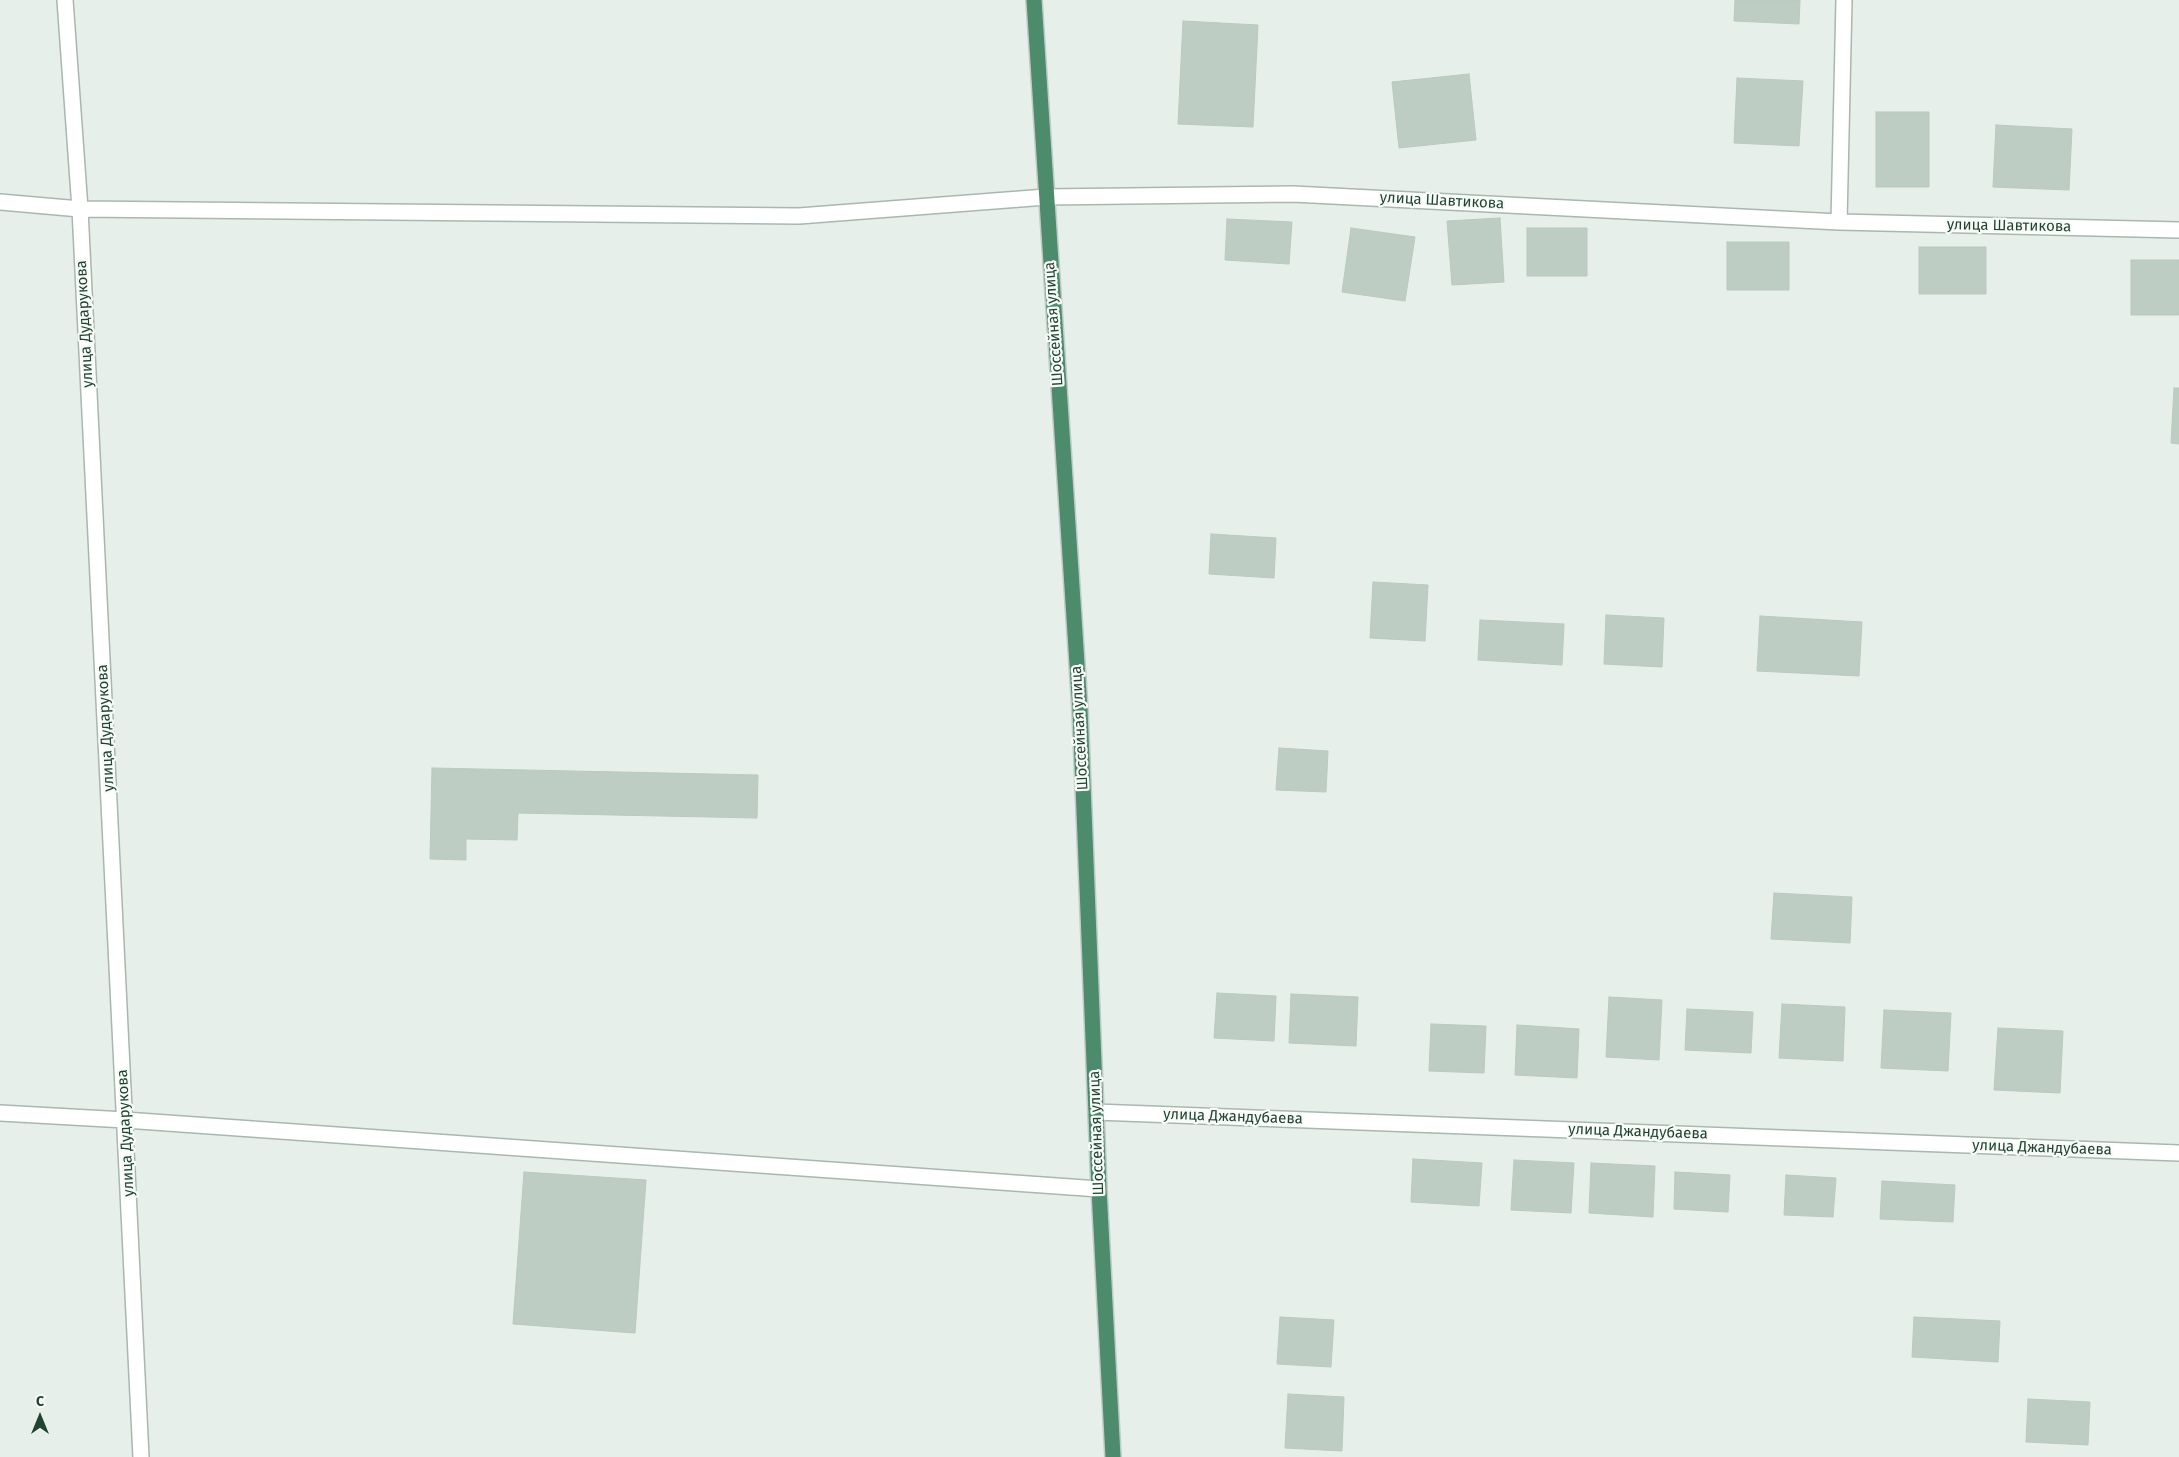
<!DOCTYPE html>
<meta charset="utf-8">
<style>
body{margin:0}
#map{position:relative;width:2179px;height:1457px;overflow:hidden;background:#e6efe9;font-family:"Fira Sans",sans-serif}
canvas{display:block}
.north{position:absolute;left:15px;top:1392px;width:50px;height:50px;-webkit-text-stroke:4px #f7fbf8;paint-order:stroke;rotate:0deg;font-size:14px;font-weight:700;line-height:20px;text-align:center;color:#234332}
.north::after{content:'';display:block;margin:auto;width:18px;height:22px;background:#234332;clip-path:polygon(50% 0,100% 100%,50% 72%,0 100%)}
</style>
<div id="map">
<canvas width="2179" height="1457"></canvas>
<div class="north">С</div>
</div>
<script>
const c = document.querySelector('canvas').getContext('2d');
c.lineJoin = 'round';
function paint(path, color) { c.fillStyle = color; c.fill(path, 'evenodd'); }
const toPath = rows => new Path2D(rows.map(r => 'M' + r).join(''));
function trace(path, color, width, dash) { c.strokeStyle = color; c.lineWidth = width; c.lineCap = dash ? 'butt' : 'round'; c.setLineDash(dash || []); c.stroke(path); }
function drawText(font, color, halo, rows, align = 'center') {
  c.font = font + ' "Fira Sans",sans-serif'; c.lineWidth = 4.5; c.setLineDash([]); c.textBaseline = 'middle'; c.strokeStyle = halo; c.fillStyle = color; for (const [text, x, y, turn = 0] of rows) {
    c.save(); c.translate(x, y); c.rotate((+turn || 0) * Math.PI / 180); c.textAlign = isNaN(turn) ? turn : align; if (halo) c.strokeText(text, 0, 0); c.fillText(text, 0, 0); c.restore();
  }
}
const building = toPath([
 [1735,0,1800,0,1799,24,1734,21,1735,0],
 [1183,21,1258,25,1253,127,1178,124,1183,21],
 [1469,74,1476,140,1399,148,1392,82,1469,74],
 [1737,78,1803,81,1799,146,1734,143,1737,78],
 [1876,112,1929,112,1929,187,1876,187,1876,112],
 [1996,125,2072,129,2069,190,1993,187,1996,125],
 [1500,218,1504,282,1452,285,1447,221,1500,218],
 [1227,219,1292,222,1289,264,1225,260,1227,219],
 [1351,228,1415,237,1405,301,1342,292,1351,228],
 [1527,228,1587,228,1587,276,1527,276,1527,228],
 [1727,242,1789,242,1789,290,1727,290,1727,242],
 [1919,247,1986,247,1986,294,1919,294,1919,247],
 [2131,260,2179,260,2179,315,2131,315,2131,260],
 [2174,388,2179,388,2179,444,2171,443,2174,388],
 [1211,534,1276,538,1274,578,1209,574,1211,534],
 [1373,582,1428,585,1425,641,1370,638,1373,582],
 [1606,615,1664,618,1662,667,1604,664,1606,615],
 [1760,616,1862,622,1859,676,1757,671,1760,616],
 [1480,620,1564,624,1562,665,1478,660,1480,620],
 [1279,748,1328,751,1326,792,1276,790,1279,748],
 [432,768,758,775,757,818,518,813,517,840,466,839,466,860,430,859,432,768],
 [1774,893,1852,897,1850,943,1771,939,1774,893],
 [1217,993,1276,996,1274,1041,1214,1038,1217,993],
 [1291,994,1358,997,1356,1046,1289,1043,1291,994],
 [1609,997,1662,1000,1659,1060,1606,1057,1609,997],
 [1782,1004,1845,1007,1843,1061,1779,1058,1782,1004],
 [1687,1009,1753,1012,1751,1053,1685,1050,1687,1009],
 [1884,1010,1951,1013,1948,1071,1881,1068,1884,1010],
 [1431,1024,1486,1026,1484,1073,1429,1071,1431,1024],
 [1517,1025,1579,1029,1577,1078,1515,1075,1517,1025],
 [1998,1028,2063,1031,2060,1093,1994,1090,1998,1028],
 [1413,1159,1482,1163,1479,1206,1411,1202,1413,1159],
 [1514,1160,1574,1163,1571,1213,1511,1210,1514,1160],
 [1591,1163,1655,1166,1653,1217,1589,1213,1591,1163],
 [524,1172,646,1180,635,1333,513,1324,524,1172],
 [1675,1172,1730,1175,1728,1212,1674,1209,1675,1172],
 [1786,1175,1836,1178,1833,1217,1784,1215,1786,1175],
 [1882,1181,1955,1185,1953,1222,1880,1219,1882,1181],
 [1280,1317,1334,1320,1331,1367,1277,1364,1280,1317],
 [1914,1317,2000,1321,1998,1362,1912,1357,1914,1317],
 [1288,1394,1344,1397,1342,1451,1285,1448,1288,1394],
 [2028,1399,2090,1402,2088,1445,2026,1442,2028,1399]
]);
paint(building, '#becdc3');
trace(building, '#b8c9bd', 1);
const minor = toPath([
 [65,0,80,209,141,1457],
 [0,202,80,209,799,216,1046,197,1293,194,1839,222,2179,230],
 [1839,222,1844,0],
 [1096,1112,2179,1153],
 [0,1113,125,1120,1099,1189]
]);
const trunk = toPath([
 [1034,0,1080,710,1099,1189,1113,1457]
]);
trace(minor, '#a8b8ae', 18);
trace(trunk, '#c1cac6', 18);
trace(minor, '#fff', 15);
trace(trunk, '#4c8b6c', 15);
drawText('15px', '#234332', '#f7fbf8', [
 ["улица Шавтикова",1442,201,3],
 ["улица Шавтикова",2009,226,1],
 ["улица Дударукова",85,324,-93],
 ["Шоссейная улица",1054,324,-94],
 ["улица Дударукова",106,728,-93],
 ["Шоссейная улица",1080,728,-93],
 ["улица Джандубаева",1233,1117,2],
 ["улица Джандубаева",1638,1132,2],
 ["улица Дударукова",126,1133,-93],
 ["Шоссейная улица",1097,1133,-92],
 ["улица Джандубаева",2042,1148,2]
]);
</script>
